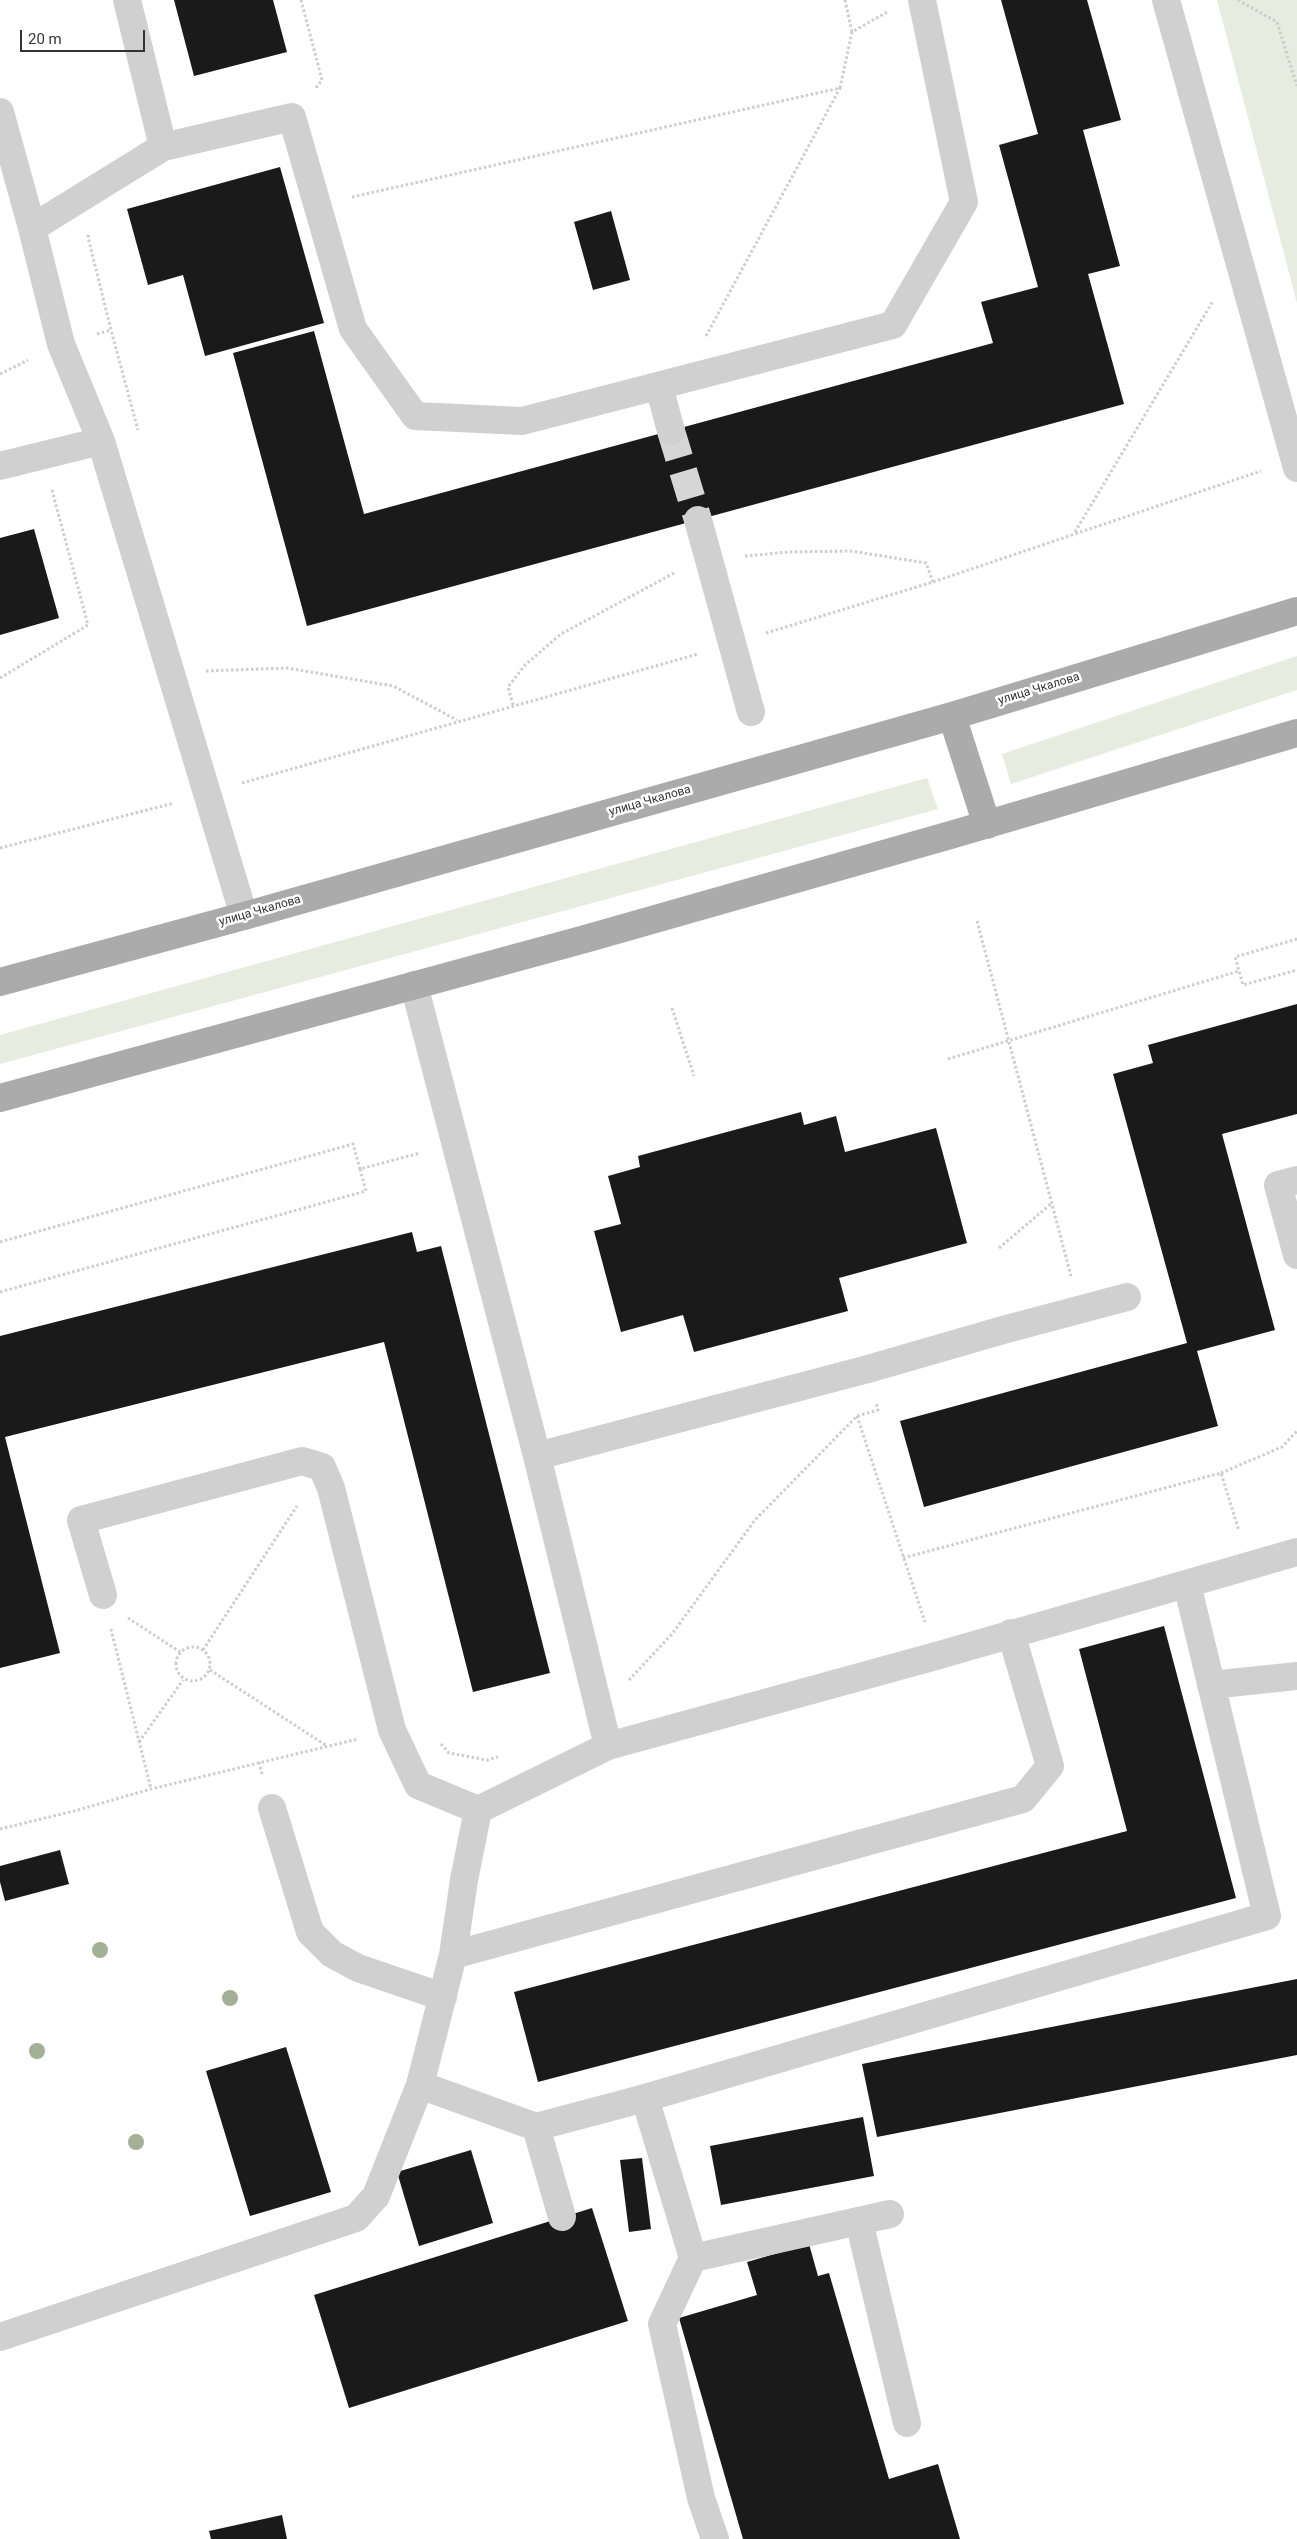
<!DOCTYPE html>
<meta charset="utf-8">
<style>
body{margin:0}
#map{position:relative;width:1297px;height:2539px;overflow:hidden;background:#fff;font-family:Roboto,sans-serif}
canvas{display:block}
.scale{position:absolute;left:20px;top:30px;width:125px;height:22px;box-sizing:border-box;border:2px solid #333;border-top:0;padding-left:6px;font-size:15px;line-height:18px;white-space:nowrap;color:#333;-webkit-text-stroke:4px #fff;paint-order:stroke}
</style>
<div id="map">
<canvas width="1297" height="2539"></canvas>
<div class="scale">20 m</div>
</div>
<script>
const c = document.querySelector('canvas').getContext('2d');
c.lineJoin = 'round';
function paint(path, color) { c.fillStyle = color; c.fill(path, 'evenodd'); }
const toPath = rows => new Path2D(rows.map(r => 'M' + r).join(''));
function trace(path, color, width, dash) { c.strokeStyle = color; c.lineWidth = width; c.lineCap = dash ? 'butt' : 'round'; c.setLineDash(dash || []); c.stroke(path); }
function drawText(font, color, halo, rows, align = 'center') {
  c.font = font + ' Roboto,sans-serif'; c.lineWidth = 5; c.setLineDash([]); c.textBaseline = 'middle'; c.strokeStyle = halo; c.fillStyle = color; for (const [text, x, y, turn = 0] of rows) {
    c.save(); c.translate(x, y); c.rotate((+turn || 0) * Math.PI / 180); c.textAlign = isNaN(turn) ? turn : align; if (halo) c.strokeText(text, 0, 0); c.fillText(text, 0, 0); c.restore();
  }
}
paint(toPath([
 [1217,0,1297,0,1297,303],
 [1297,656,1297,690,1011,784,1002,754],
 [927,778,938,809,0,1064,0,1035]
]), '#e6ecdf');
paint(toPath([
 [174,0,273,0,287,52,194,76],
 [1001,0,1087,0,1121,120,1083,130,1120,266,1088,274,1124,404,307,626,233,353,314,331,364,514,993,343,981,302,1038,287,999,145,1038,134],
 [280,167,324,323,205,356,183,275,148,285,127,209],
 [611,211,630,280,593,290,574,222],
 [34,529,59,618,0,635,0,538],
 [1297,1004,1297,1114,1222,1134,1275,1330,1197,1351,1218,1426,924,1507,900,1421,1187,1343,1113,1074,1153,1063,1148,1045],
 [801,1112,804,1125,836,1116,845,1152,936,1128,967,1243,839,1278,848,1311,694,1352,683,1315,621,1332,594,1231,621,1224,608,1176,640,1167,638,1156],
 [412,1232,417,1252,441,1246,550,1673,473,1692,384,1342,5,1437,60,1653,0,1668,0,1336],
 [1164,1626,1236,1898,538,2082,514,1992,1127,1831,1079,1649],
 [60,1850,69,1884,5,1901,0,1882,0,1866],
 [1297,1979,1297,2055,877,2137,862,2064],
 [286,2047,331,2192,250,2216,206,2071],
 [863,2117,874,2176,721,2205,710,2146],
 [471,2150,493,2223,419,2246,397,2172],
 [642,2158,651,2229,629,2232,620,2160],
 [592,2208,628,2321,349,2408,314,2295],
 [809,2244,818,2276,829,2273,889,2479,938,2464,960,2539,743,2539,679,2318,757,2295,747,2262],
 [282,2515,287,2539,211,2539,209,2531]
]), '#1a1a1a');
trace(toPath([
 [671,431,698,520]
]), '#d6d6d6', 28, [28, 14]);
trace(toPath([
 [301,0,322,80,315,89],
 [845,0,852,32],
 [1238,0,1277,22,1297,86],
 [352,197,840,88,852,32,889,11],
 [89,235,88,237,111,330,138,430],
 [97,334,111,330],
 [706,336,840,88],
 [0,374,28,360],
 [1075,532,1213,301],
 [745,556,789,552,851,551,926,563,933,582],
 [766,633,933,582,1261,471],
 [206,671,287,668,393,686,457,720],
 [0,678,88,625,52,490],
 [513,705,508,687,525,665,561,634,676,572],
 [242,783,698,654],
 [0,848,174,803],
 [977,921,1071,1276],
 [1297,939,1235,957,1243,985,1297,970],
 [672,1008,694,1076],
 [948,1059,1239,971],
 [0,1242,353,1144,360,1169],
 [999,1248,1052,1203],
 [0,1292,366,1191,360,1169,420,1153],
 [857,1416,925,1622],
 [1221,1473,1282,1447,1297,1431],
 [903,1558,1221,1473,1239,1531],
 [128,1618,180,1652],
 [111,1629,151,1789],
 '176 1664a17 17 0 1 1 34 0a17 17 0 1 1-34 0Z',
 [203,1650,297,1506],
 [210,1670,327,1746],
 [629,1680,672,1634,755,1520,857,1416,878,1410,876,1403],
 [139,1742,183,1680],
 [441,1744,449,1753,487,1760,498,1757],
 [259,1762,262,1774],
 [0,1829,74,1811,151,1789,358,1739]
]), '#cdcdcd', 3, [2.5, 2.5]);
trace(toPath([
 [127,0,163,147,32,228,61,344,101,441,244,916],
 [1166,0,1297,468],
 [0,112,32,228],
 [163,147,292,117,353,329,415,416,522,421,893,325,964,202,922,0],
 [659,386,671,431],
 [0,466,101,441],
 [698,520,751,712],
 [414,985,537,1456,608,1746],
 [1297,1180,1278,1185,1297,1255],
 [537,1456,868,1369,1003,1330,1127,1297],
 [103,1595,81,1520,302,1461,322,1467,331,1488,392,1730,418,1785,478,1810],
 [1211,1685,1297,1676],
 [272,1808,310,1932,332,1954,358,1968,443,1997],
 [453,1955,1023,1799,1050,1766,1011,1633],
 [420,2085,536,2127,645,2098,1267,1916,1187,1584],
 [645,2098,693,2258,890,2214],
 [536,2127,562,2217],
 [859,2221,907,2423],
 [693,2258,662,2324,701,2498,715,2539],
 [0,2337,356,2218,376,2196,420,2085,453,1955,464,1880,478,1810,608,1746,936,1656,1297,1552]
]), '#d0d0d0', 28);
trace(toPath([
 [952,716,987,825],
 [0,982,244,916,952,716,1297,611],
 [0,1098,585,939,954,834,1297,733]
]), '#ababab', 28);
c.fillStyle = '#a2b095';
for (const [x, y] of [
 [100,1950],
 [230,1998],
 [37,2051],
 [136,2142]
]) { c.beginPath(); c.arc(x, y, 8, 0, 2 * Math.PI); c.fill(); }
drawText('12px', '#333', '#fff', [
 ["улица Чкалова",1039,689,-17],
 ["улица Чкалова",650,801,-16],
 ["улица Чкалова",260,911,-16]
]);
</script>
